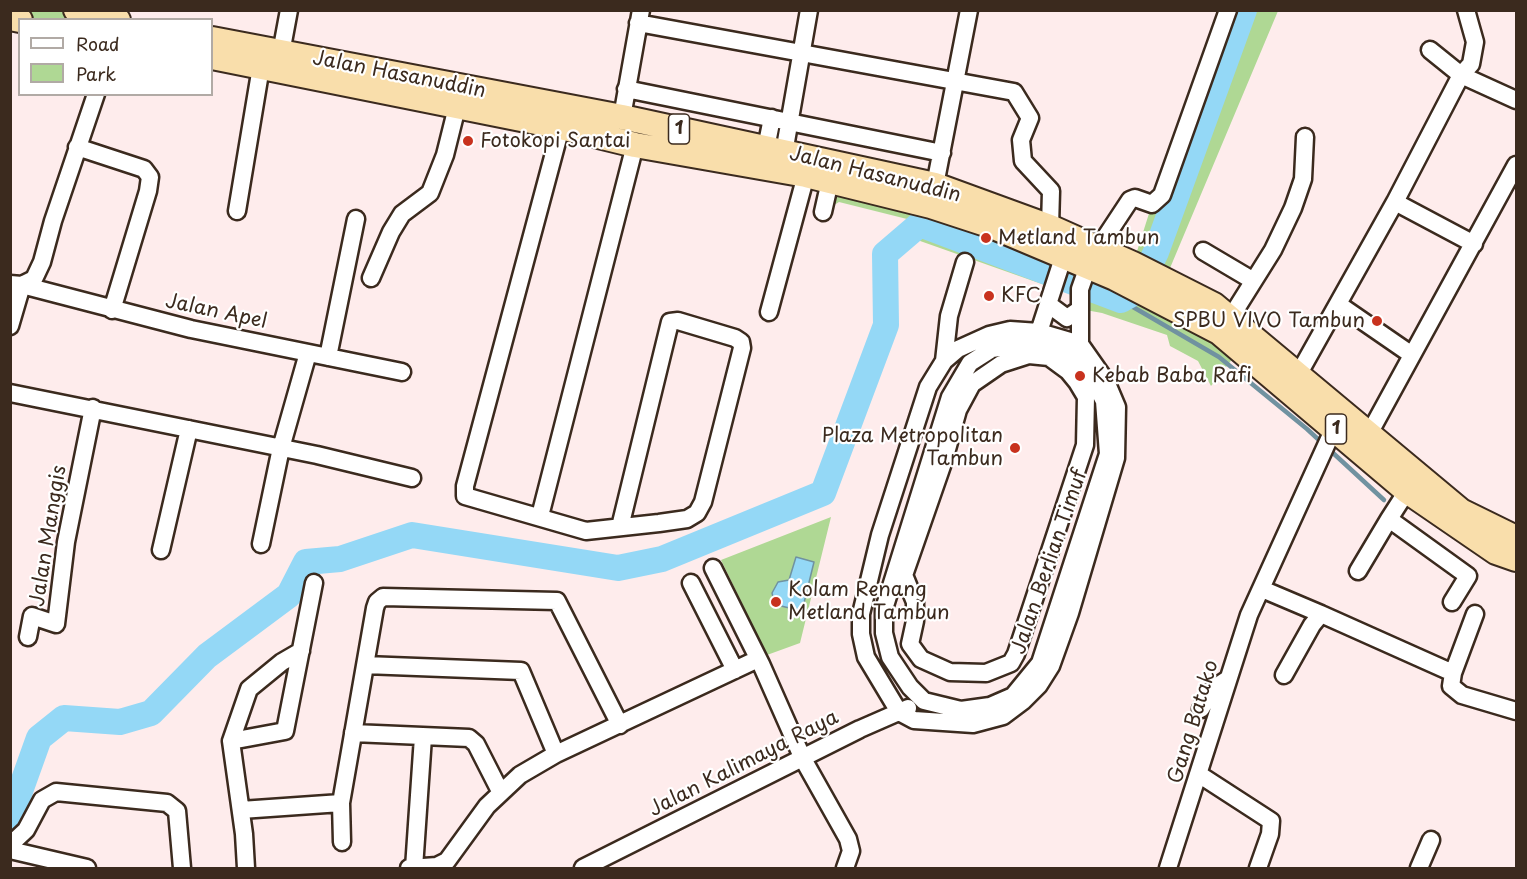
<!DOCTYPE html>
<style>
body{margin:0}
#map{position:relative;width:1527px;height:879px;overflow:hidden;background:#feecec;font-family:"Playpen Sans",sans-serif}
canvas{display:block}
.frame{position:absolute;inset:0;border:12px solid #3b2a1e;pointer-events:none}
.legend{position:absolute;left:18px;top:18px;width:195px;height:78px;box-sizing:border-box;background:#fff;border:2px solid #b1aaa5;margin:0;padding:8px 10px;list-style:none;font-size:18px;color:#3b2a1e}
.legend li{display:flex;align-items:center;gap:12px;height:30px}
.legend b{width:30px;border:2px solid #b1aaa5}
</style>
<div id="map">
<canvas width="1527" height="879"></canvas>
<div class="frame"></div>
<ul class="legend">
<li><b style="height:8px;background:#fff"></b>Road</li>
<li><b style="height:16px;background:#afd894"></b>Park</li>
</ul>
</div>
<script>
const c = document.querySelector('canvas').getContext('2d');
c.lineJoin = 'round';
function paint(path, color) { c.fillStyle = color; c.fill(path, 'evenodd'); }
const toPath = rows => new Path2D(rows.map(r => 'M' + r).join(''));
function trace(path, color, width, dash) { c.strokeStyle = color; c.lineWidth = width; c.lineCap = dash ? 'butt' : 'round'; c.setLineDash(dash || []); c.stroke(path); }
function drawText(font, color, halo, rows, align = 'center') {
  c.font = font + ' "Playpen Sans",sans-serif'; c.lineWidth = 4.5; c.setLineDash([]); c.textBaseline = 'middle'; c.strokeStyle = halo; c.fillStyle = color; for (const [text, x, y, turn = 0] of rows) {
    c.save(); c.translate(x, y); c.rotate((+turn || 0) * Math.PI / 180); c.textAlign = isNaN(turn) ? turn : align; if (halo) c.strokeText(text, 0, 0); c.fillText(text, 0, 0); c.restore();
  }
}
paint(toPath([
 [10,11,74,11,111,19,20,19],
 [1228,11,1278,11,1165,280,1133,264,1152,204],
 [310,58,622,117,1074,239,1053,288,906,236,907,219,839,202,823,212,830,181],
 [1090,267,1241,348,1211,386,1198,361,1170,346,1167,335,1102,313,1080,309],
 [831,517,800,643,767,655,721,560]
]), '#afd894');
const water = toPath([
 [796,557,814,562,802,611,781,606,774,601,772,593,778,582,789,580,796,557]
]);
paint(water, '#94d8f6');
trace(water, '#7092a0', 1.5);
trace(toPath([
 [1121,300,1219,357,1307,429,1384,500]
]), '#7092a0', 4.5);
trace(toPath([
 [10,819,39,738,64,718,120,722,151,713,207,656,289,595,306,562,340,559,412,535,618,568,662,559,823,493,886,325,885,254,920,224,1121,300,1137,291,1156,252,1244,10]
]), '#94d8f6', 26);
const minor = toPath([
 [638,23,1014,92,1030,118,1021,140,1023,161,1051,191,1050,227],
 [1430,50,1461,75,1516,100],
 [281,53,289,10],
 [626,89,942,153],
 [622,117,641,10],
 [561,127,465,486,465,496,586,531,659,523,687,519,697,513,703,502,742,348,741,342,735,338,678,321,670,322,620,527],
 [77,147,144,169,150,177,148,191,112,310],
 [766,148,772,118],
 [784,153,809,10],
 [935,185,969,10],
 [1395,202,1474,244],
 [237,211,261,67],
 [823,212,830,181],
 [1203,251,1252,280],
 [371,278,391,232,402,214,430,193,445,155,457,107],
 [10,284,22,285,34,279,42,262,53,221,96,94],
 [1048,304,1067,318,1080,309],
 [1338,304,1412,355],
 [769,312,806,175],
 [1231,317,1273,250,1293,208,1303,179,1305,137],
 [10,326,22,285,191,329,402,372],
 [1010,330,1039,332,1080,344,1106,381,1117,407,1116,458,1070,613,1051,666,1039,685,1023,701,1003,716,973,724,914,720,899,712,866,657,861,634,861,614,880,535,928,387,944,361,958,349,989,335,1010,330],
 [1031,340,1039,332,1061,264,1069,248],
 [1029,343,1071,356,1090,374,1104,401,1108,454,1040,663,1013,696,990,706,961,710,924,701,910,687,890,657,884,633,884,609,950,397,970,363,992,349,1029,343],
 [1074,353,1080,344,1080,289,1086,272,1097,250,1130,200,1135,198,1152,204,1162,195,1228,10],
 [1029,355,1049,357,1068,371,1077,382,1086,397,1085,445,1016,654,1011,663,986,673,950,672,921,659,910,644,915,621,915,602,904,575,944,460,958,410,972,384,1001,364,1029,355],
 [328,357,356,219],
 [944,361,949,316,965,262],
 [1298,375,1395,202,1461,75,1471,64,1475,42,1466,10],
 [10,393,317,455,412,478],
 [1369,434,1516,165],
 [1407,491,1389,519,1468,576,1452,602],
 [540,516,635,145],
 [261,544,281,448,308,353],
 [161,550,189,429],
 [713,568,761,664,803,759,848,839,851,851,845,868],
 [1358,571,1389,519],
 [691,583,735,670],
 [1262,589,1321,614],
 [1475,614,1453,673,1451,686,1462,695,1516,711],
 [28,637,32,616,56,624,66,542,93,408],
 [365,665,521,671,556,754],
 [1284,675,1312,625,1321,614,1453,673],
 [1201,709,1213,689,1228,679],
 [353,733,469,738,476,744,500,791],
 [231,741,285,731,314,583],
 [1200,775,1271,821,1270,834,1258,868],
 [341,803,342,842],
 [241,810,341,803,375,608,377,602,383,597,557,601,620,725],
 [10,845,26,830,42,800,56,792,167,803,177,811,182,868],
 [10,850,87,868],
 [246,868,244,834,231,741,249,689,282,662,301,651],
 [409,868,437,866,447,861,487,806,520,775,556,754,758,659],
 [414,868,423,737],
 [583,868,860,729,908,708],
 [1168,868,1249,615,1334,428],
 [1419,868,1431,840]
]);
const highway = toPath([
 [76,10,118,20],
 [10,18,20,20],
 [212,39,622,117,935,185,1050,227,1133,264,1214,305,1461,511,1516,538],
 [212,57,561,127,635,145,806,175,931,206,989,225,1115,278,1219,332,1407,491,1496,552,1516,559]
]);
trace(minor, '#3b2a1e', 21);
trace(highway, '#3b2a1e', 28);
trace(minor, '#fff', 16);
trace(highway, '#f9deab', 24);
for (const [x, y, r, color] of [
 [468,141,6,"#c8321e"],
 [986,238,6,"#c8321e"],
 [989,296,6,"#c8321e"],
 [1377,321,6,"#c8321e"],
 [1080,376,6,"#c8321e"],
 [1015,448,6,"#c8321e"],
 [776,602,6,"#c8321e"]
]) { const dot = new Path2D(); dot.arc(x, y, r, 0, 2 * Math.PI); c.fillStyle = color; c.fill(dot); trace(dot, '#fff', 2); }
for (const [x, y, w] of [
 [679,129,21],
 [1336,429,21]
]) { const box = new Path2D(); box.roundRect(x - w / 2, y - 15, w, 30, 4.5); c.fillStyle = '#fff'; c.fill(box); trace(box, '#3b2a1e', 1.5); }
drawText('bold 18px', '#3b2a1e', null, [
 ["1",679,129],
 ["1",1336,429]
]);
drawText('20px', '#3b2a1e', '#fff', [
 ["Jalan Hasanuddin",399,75,11],
 ["Jalan Hasanuddin",875,175,14],
 ["Jalan Apel",216,312,12],
 ["Jalan Manggis",49,536,-81],
 ["Jalan Berlian Timuf",1050,562,-71],
 ["Gang Batako",1194,722,-73],
 ["Jalan Kalimaya Raya",744,764,-27]
]);
drawText('20px', '#3b2a1e', '#fff', [
 ["Fotokopi Santai",480,141],
 ["Metland Tambun",998,238],
 ["KFC",1001,296],
 ["SPBU VIVO Tambun",1365,321,"right"],
 ["Kebab Baba Rafi",1092,376],
 ["Plaza Metropolitan",1003,436,"right"],
 ["Tambun",1003,459,"right"],
 ["Kolam Renang",788,590],
 ["Metland Tambun",788,613]
], 'left');
</script>
